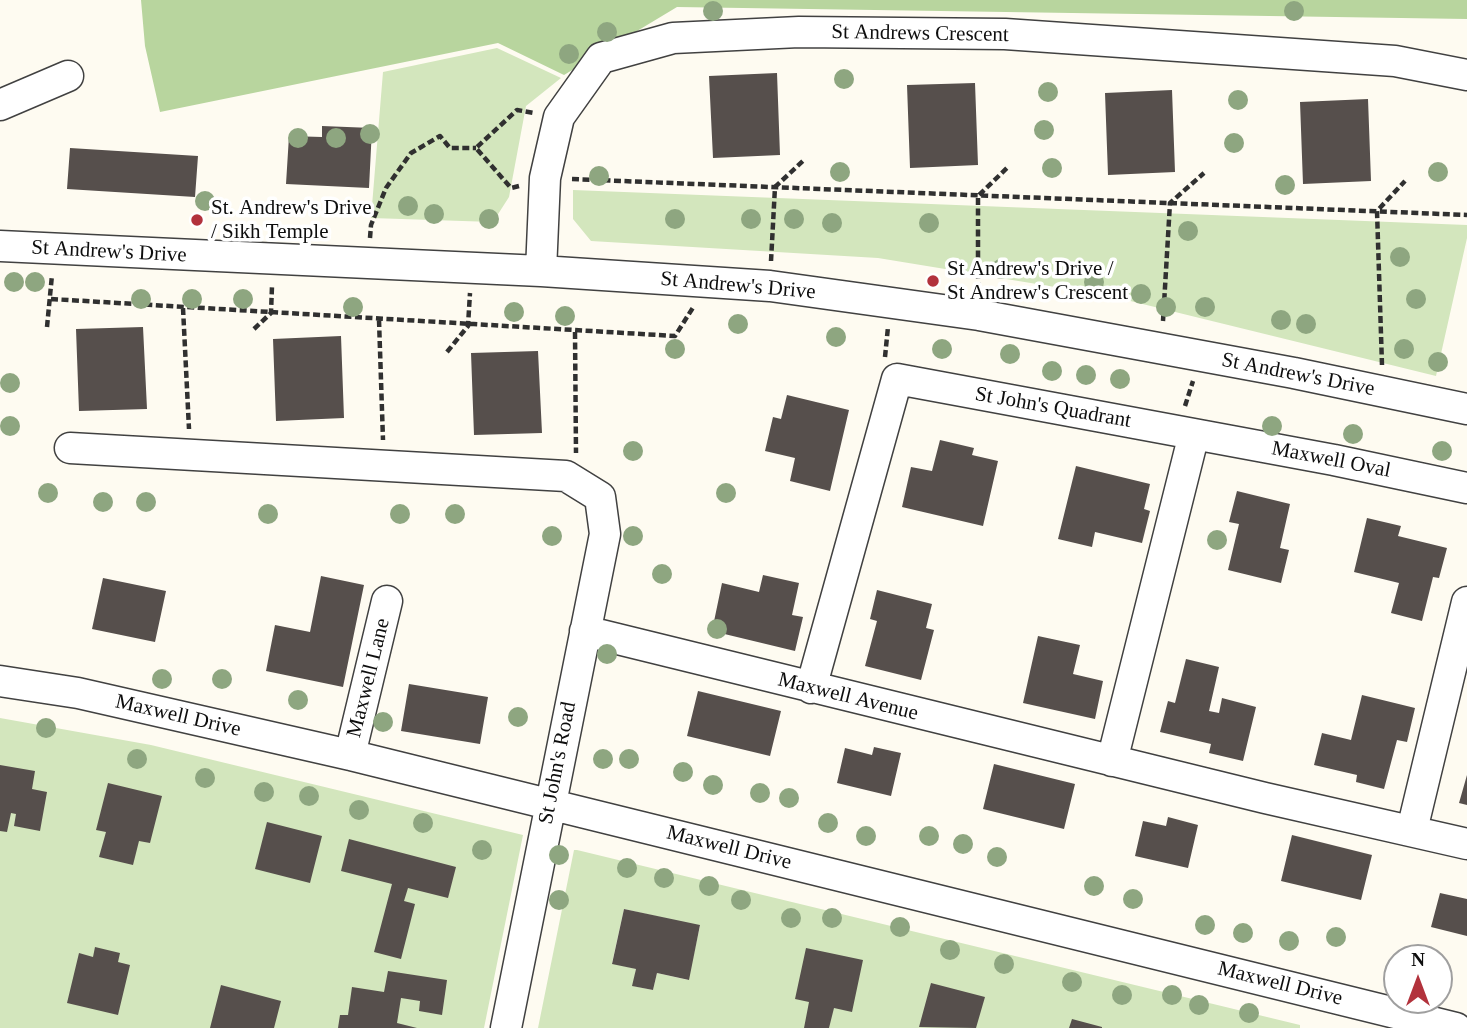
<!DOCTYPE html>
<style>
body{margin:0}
#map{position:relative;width:1467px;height:1028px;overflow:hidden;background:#fefbf1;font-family:"Times New Roman",serif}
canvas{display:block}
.north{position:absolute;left:1383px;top:944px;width:70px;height:70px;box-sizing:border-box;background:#fff;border:2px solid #9f9f9f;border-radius:50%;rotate:0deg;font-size:19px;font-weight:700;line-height:28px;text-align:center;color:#0e0e0e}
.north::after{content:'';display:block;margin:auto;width:24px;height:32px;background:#b2323c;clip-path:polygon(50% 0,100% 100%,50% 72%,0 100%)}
</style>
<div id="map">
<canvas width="1467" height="1028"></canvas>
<div class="north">N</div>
</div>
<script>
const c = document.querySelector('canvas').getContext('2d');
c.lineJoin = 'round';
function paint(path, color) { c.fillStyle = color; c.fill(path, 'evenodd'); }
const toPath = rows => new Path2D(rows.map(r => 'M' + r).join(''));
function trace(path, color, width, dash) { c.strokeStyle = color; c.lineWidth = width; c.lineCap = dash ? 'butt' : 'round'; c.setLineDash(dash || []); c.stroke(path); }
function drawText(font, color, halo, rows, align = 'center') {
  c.font = font + ' "Times New Roman",serif'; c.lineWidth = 7; c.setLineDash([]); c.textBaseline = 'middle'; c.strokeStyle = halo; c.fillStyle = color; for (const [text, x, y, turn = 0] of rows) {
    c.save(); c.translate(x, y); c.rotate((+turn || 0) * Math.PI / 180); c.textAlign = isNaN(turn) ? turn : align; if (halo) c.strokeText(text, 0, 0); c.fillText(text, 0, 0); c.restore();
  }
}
paint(toPath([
 [497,48,561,78,526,106,509,197,493,222,371,218,383,72],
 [573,190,1467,225,1467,238,1436,376,1110,296,878,258,591,241,573,219],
 [0,718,151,745,523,835,484,1028,0,1028],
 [574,850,577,850,1300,1025,1300,1028,538,1028],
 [624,909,700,926,688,980,657,973,653,990,633,986,636,969,612,963]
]), '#d3e6bd');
paint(toPath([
 [141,0,1467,0,1467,19,677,7,564,75,498,43,160,112,145,46]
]), '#b8d59e');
paint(toPath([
 [777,73,780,155,713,158,709,76],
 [975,83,978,165,910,168,907,85],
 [1172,90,1175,172,1108,175,1105,93],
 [1368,99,1371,181,1303,184,1300,102],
 [322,126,372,128,369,188,286,184,289,136,322,137],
 [70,148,198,156,195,197,67,189],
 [143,327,147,409,79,411,76,329],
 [341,336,344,418,276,421,273,339],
 [538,351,542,433,474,435,471,353],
 [787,395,849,410,830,491,790,481,795,458,765,451,773,417,781,419],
 [940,440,974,448,972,455,998,461,983,526,902,507,911,467,932,471],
 [1076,466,1150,484,1144,509,1150,511,1142,543,1095,532,1092,547,1058,539],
 [1237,491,1290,504,1280,548,1289,550,1281,583,1228,570,1239,524,1229,522],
 [1367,518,1401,526,1398,536,1447,548,1439,578,1433,577,1422,621,1391,613,1399,583,1354,572],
 [763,575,799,583,792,615,803,617,795,651,712,631,722,583,759,592],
 [321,576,364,585,343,687,266,671,275,625,310,632],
 [103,578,166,591,155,642,92,629],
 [877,590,932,604,926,628,934,630,921,680,865,666,877,621,870,619],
 [1038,636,1080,645,1073,674,1103,681,1095,719,1023,703],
 [1186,659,1219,667,1209,711,1219,713,1222,698,1256,707,1243,761,1209,753,1211,744,1160,732,1168,701,1175,703],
 [409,684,488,697,480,744,401,731],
 [698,691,781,711,770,756,687,736],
 [1362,695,1415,708,1407,742,1397,740,1384,789,1356,782,1357,775,1314,765,1322,733,1351,740],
 [874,747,901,753,891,796,837,783,845,748,872,755],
 [994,764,1075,784,1064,829,983,809],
 [0,765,35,771,32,789,47,792,40,831,14,826,16,814,11,813,7,832,0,831],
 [1467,775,1467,805,1459,803],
 [108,783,162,796,150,843,139,841,133,865,99,857,106,832,96,830],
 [1168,817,1198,825,1188,868,1135,856,1143,821,1166,826],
 [267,822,322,836,310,883,255,869],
 [1292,835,1372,855,1361,900,1281,881],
 [349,839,456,867,448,898,408,888,404,901,415,904,401,959,374,952,392,884,341,871],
 [1440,893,1467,899,1467,936,1431,927],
 [624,909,700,925,689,980,657,973,653,990,632,986,636,969,612,964],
 [95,947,120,953,118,962,130,965,118,1015,67,1003,79,953,93,957],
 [806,948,863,960,852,1012,834,1008,829,1028,804,1028,809,1002,795,999],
 [388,971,447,980,442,1015,419,1011,420,1001,401,998,397,1023,417,1028,338,1028,340,1015,348,1015,352,987,384,992],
 [931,983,985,997,976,1028,919,1027],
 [221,985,281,1001,274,1028,210,1028],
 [1072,1019,1102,1027,1102,1028,1069,1028]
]), '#564f4c');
const minor = toPath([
 [0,105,68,76],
 [0,246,541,271,770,286,979,315,1294,373,1467,409],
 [541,271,545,178,559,117,601,58,673,38,799,32,1005,34,1395,61,1467,75],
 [70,448,566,476,600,497,605,534,506,1028],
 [585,631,1265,798,1467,844],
 [0,681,78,693,350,755,1456,1028],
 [811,688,897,379,1334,460,1467,488],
 [350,755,387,601],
 [1112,761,1194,434],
 [1412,830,1467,602]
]);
trace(minor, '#414141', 33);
trace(toPath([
 [572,179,1467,215],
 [519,186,511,188,476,148,517,110,534,113],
 [370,238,371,225,386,188,411,153,440,136,450,148,476,148],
 [771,261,775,187,804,160],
 [978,289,978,196,1008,167],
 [51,299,675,336,694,306],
 [183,308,189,429],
 [379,320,383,440],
 [1163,321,1170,203,1204,173],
 [47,327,52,275],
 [254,329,271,313,272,286],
 [575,332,576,453],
 [447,352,468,326,470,293],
 [885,357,888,327],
 [1382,365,1377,211,1405,181],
 [1185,406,1193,381]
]), '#303030', 4.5, [7, 3.5]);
trace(minor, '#fff', 30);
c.fillStyle = '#8ea680';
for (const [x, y] of [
 [713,11],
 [1294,11],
 [607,32],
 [569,54],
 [844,79],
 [1048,92],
 [1238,100],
 [1044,130],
 [370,134],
 [298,138],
 [336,138],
 [1234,143],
 [1052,168],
 [840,172],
 [1438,172],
 [599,176],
 [1285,185],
 [205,201],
 [408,206],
 [434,214],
 [489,219],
 [675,219],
 [751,219],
 [794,219],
 [832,223],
 [929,223],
 [1188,231],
 [1400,257],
 [1001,269],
 [14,282],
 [35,282],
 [1094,282],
 [1141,294],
 [141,299],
 [192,299],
 [243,299],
 [1416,299],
 [353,307],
 [1166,307],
 [1205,307],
 [514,312],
 [565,316],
 [1281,320],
 [738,324],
 [1306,324],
 [836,337],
 [675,349],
 [942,349],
 [1404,349],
 [1010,354],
 [1438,362],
 [1052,371],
 [1086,375],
 [1120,379],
 [10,383],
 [10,426],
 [1272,426],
 [1353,434],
 [633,451],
 [1442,451],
 [48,493],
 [726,493],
 [103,502],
 [146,502],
 [268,514],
 [400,514],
 [455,514],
 [552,536],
 [633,536],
 [1217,540],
 [662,574],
 [717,629],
 [607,654],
 [162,679],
 [222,679],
 [298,700],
 [518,717],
 [383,722],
 [46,728],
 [137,759],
 [603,759],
 [629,759],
 [683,772],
 [205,778],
 [713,785],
 [264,792],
 [760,793],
 [309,796],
 [789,798],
 [359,810],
 [423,823],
 [828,823],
 [866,836],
 [929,836],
 [963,844],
 [482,850],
 [559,855],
 [997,857],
 [627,868],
 [664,878],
 [709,886],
 [1094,886],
 [1133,899],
 [559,900],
 [741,900],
 [791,918],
 [832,918],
 [1205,925],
 [900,927],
 [1243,933],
 [1336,937],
 [1289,941],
 [950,950],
 [1004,964],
 [1072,982],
 [1122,995],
 [1172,995],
 [1199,1005],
 [1249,1013]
]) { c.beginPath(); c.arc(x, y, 10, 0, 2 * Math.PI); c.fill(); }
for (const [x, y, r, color] of [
 [197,220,7,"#b2323c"],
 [933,281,7,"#b2323c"]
]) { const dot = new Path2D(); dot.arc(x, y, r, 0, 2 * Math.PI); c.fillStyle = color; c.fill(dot); trace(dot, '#fff', 2.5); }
drawText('21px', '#0e0e0e', '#fff', [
 ["St Andrews Crescent",920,34,1],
 ["St Andrew's Drive",109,252,3],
 ["St Andrew's Drive",738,286,5],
 ["St Andrew's Drive",1298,375,11],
 ["St John's Quadrant",1053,408,10],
 ["Maxwell Oval",1331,460,11],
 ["Maxwell Lane",369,678,-76],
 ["Maxwell Avenue",848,697,14],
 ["Maxwell Drive",178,716,13],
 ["St John's Road",558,763,-79],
 ["Maxwell Drive",729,848,14],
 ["Maxwell Drive",1280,984,14]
]);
drawText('21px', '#0e0e0e', '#fff', [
 ["St. Andrew's Drive",211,208],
 ["/ Sikh Temple",211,232],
 ["St Andrew's Drive /",947,269],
 ["St Andrew's Crescent",947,293]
], 'left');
</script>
